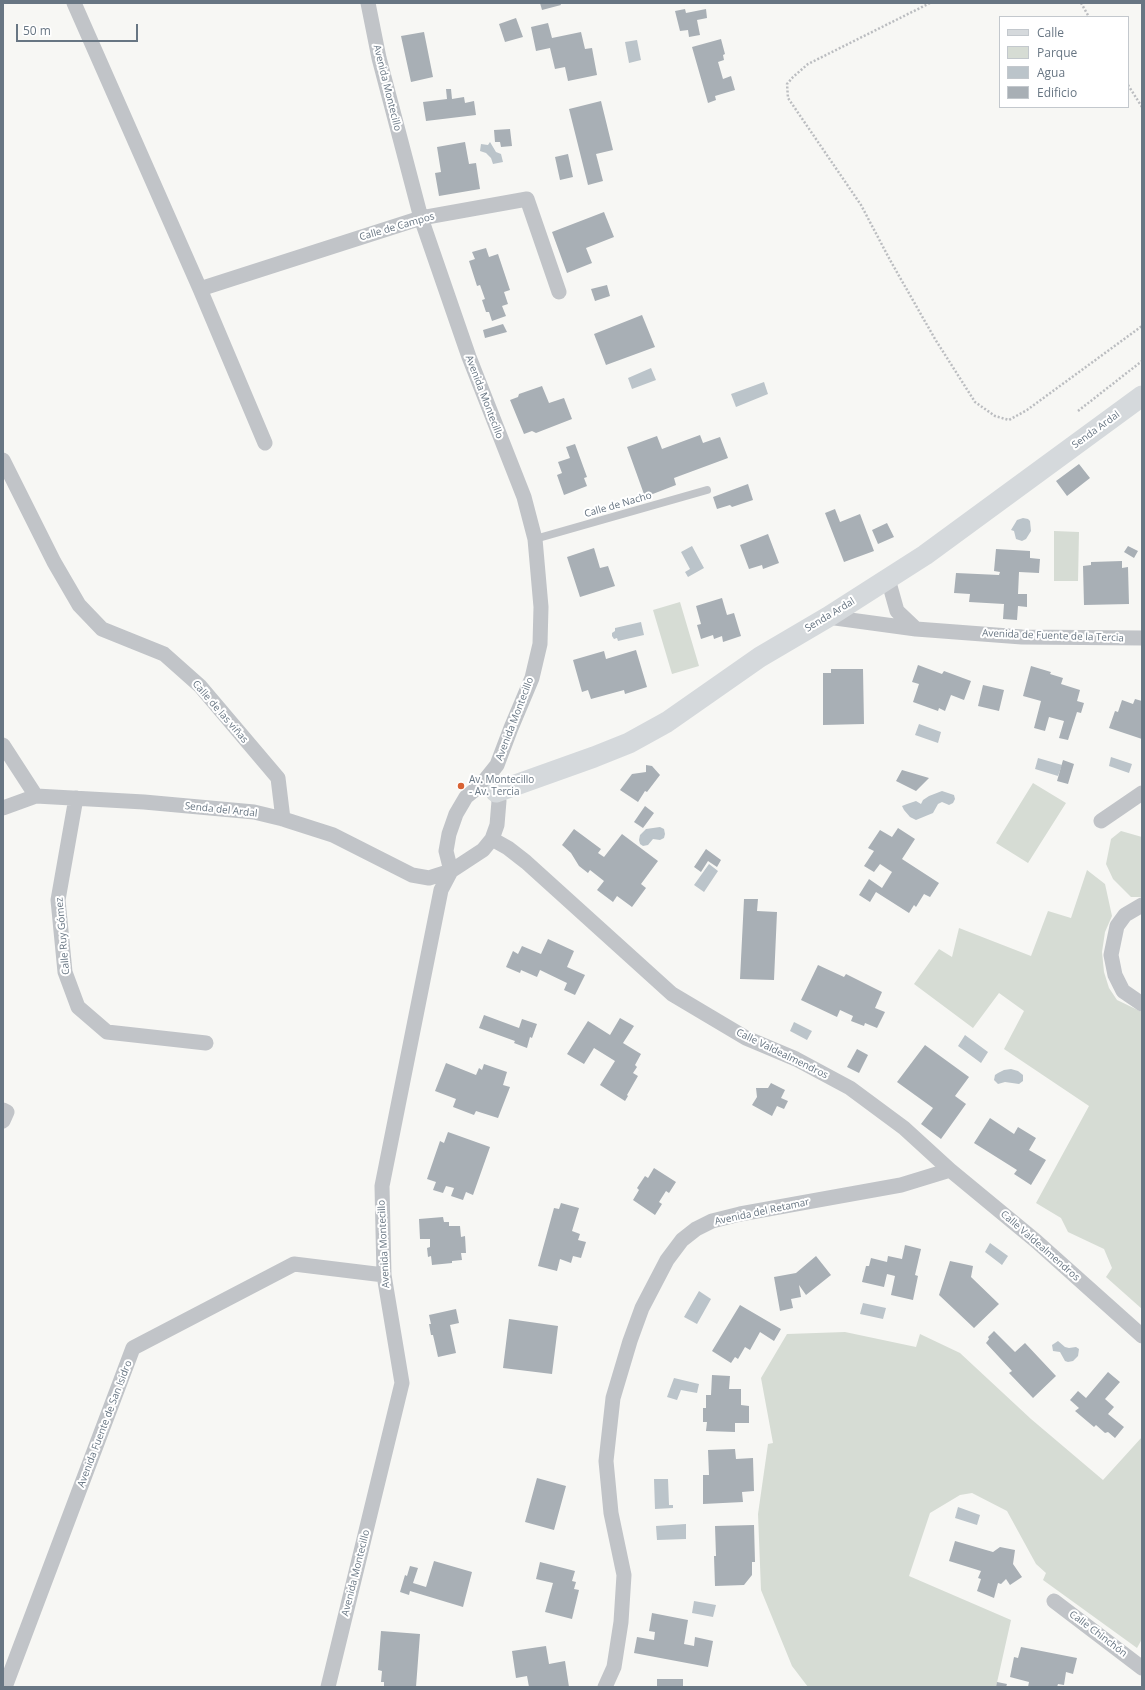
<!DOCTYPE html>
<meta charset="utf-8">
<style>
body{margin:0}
#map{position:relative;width:1145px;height:1690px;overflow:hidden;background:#f7f7f4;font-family:"Open Sans",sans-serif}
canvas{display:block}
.frame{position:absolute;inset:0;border:4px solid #687683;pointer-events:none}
.legend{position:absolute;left:999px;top:16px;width:130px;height:92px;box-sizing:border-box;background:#fff;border:1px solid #c3c8cd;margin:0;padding:5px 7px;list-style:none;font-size:12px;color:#687683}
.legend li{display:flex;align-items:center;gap:8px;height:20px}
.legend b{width:20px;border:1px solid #c3c8cd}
.scale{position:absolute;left:16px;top:24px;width:122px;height:18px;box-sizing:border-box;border:2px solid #687683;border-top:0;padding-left:5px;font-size:12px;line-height:14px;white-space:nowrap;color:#687683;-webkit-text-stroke:3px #fff;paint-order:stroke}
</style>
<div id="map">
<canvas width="1145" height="1690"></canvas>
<div class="frame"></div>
<ul class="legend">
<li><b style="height:5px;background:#d5d9dc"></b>Calle</li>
<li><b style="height:11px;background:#d6dcd4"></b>Parque</li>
<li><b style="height:11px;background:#bbc4ca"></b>Agua</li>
<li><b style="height:11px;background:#a8afb5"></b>Edificio</li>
</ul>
<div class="scale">50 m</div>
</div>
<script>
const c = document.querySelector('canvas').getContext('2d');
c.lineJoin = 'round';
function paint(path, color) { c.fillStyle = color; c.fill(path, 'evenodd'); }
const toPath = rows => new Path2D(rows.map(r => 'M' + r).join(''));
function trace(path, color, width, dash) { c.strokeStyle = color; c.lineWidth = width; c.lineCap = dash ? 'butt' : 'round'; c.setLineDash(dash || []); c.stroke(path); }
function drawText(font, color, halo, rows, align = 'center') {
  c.font = font + ' "Open Sans",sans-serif'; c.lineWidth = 4; c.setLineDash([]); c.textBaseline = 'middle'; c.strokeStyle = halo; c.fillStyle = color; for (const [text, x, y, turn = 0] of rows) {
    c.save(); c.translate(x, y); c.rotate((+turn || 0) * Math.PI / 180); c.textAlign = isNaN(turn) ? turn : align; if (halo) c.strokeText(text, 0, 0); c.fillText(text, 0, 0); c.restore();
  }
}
paint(toPath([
 [1054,531,1079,532,1078,581,1054,581],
 [680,602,699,666,672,674,653,610],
 [1033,783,1066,803,1028,863,996,843],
 [1121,831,1142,837,1142,897,1131,897,1113,879,1106,864,1111,839],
 [1087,870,1105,884,1112,916,1105,932,1102,952,1104,972,1109,988,1117,1000,1142,1012,1142,1309,1106,1277,1112,1268,1104,1249,1068,1232,1061,1218,1036,1203,1089,1106,1004,1049,1024,1011,999,993,973,1028,914,984,939,949,952,957,959,928,1031,956,1048,911,1071,918],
 [845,1332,916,1347,920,1334,960,1353,1031,1419,1103,1480,1142,1437,1142,1639,1137,1648,1043,1580,1046,1573,1036,1564,1007,1511,972,1493,960,1495,930,1513,909,1576,1011,1620,996,1687,808,1687,792,1666,761,1590,758,1514,768,1444,773,1443,761,1378,787,1334]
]), '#d6dcd4');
paint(toPath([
 [637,40,641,60,629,63,625,42],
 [490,142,496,152,501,154,503,162,493,164,491,158,486,153,480,151,481,144,488,145],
 [651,368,656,380,632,389,628,378],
 [764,382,768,394,736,407,731,394],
 [1023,518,1028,519,1030,521,1031,531,1026,539,1022,541,1016,539,1014,531,1011,530,1017,520],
 [692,546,704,568,688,577,685,572,690,569,681,552],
 [641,622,644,635,618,641,617,638,614,639,612,636,612,633,615,631,615,628],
 [919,724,941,732,938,743,915,735],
 [1111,757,1132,764,1129,773,1109,766],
 [1038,758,1062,765,1058,776,1035,769],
 [942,791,954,795,955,799,953,803,949,805,942,802,938,804,933,813,916,820,910,817,904,810,902,806,907,804,916,801,921,804,923,800,929,796],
 [660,827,664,829,665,834,664,838,660,840,653,839,648,845,643,846,640,844,639,840,640,835,646,829],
 [709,864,718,871,704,892,694,885],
 [794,1022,812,1031,807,1040,790,1031],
 [965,1035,988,1052,981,1063,958,1046],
 [1011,1069,1018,1071,1023,1075,1023,1081,1019,1084,1005,1082,998,1084,994,1080,995,1075,998,1073,1004,1070],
 [990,1243,1008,1256,1002,1265,985,1252],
 [699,1291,711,1299,697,1324,684,1317],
 [863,1303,886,1308,883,1319,860,1314],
 [1058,1341,1065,1347,1069,1348,1076,1347,1079,1349,1078,1356,1073,1361,1068,1362,1065,1361,1060,1352,1053,1351,1052,1345],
 [674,1378,699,1384,697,1393,681,1390,677,1400,667,1397],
 [654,1479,668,1479,669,1505,673,1505,673,1508,655,1509],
 [958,1507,980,1515,977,1525,955,1518],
 [686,1524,686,1539,657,1540,656,1526],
 [694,1601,716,1605,713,1617,692,1613]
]), '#bbc4ca');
paint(toPath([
 [540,3,560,3,561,5,542,10],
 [685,9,686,13,706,9,707,18,697,20,700,35,689,37,688,30,680,31,675,11],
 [516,18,523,37,505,42,499,24],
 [548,23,552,38,581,32,585,49,592,48,597,75,568,81,565,67,555,69,550,48,536,51,531,27],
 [424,32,433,77,411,82,401,36],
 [721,39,725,54,723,55,724,60,718,62,723,79,731,76,735,90,715,96,716,100,708,103,692,47],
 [446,89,451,89,452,99,464,97,465,103,474,101,476,115,426,121,423,102,447,99],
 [601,101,613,150,596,154,603,181,588,185,569,109],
 [510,129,512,146,501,147,500,142,495,142,494,130],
 [465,142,469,164,476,163,480,189,439,196,435,173,441,172,437,147],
 [568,154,573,177,560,180,555,157],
 [604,212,614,237,586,248,592,263,567,273,552,232],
 [486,248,489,257,498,254,510,290,504,292,508,304,502,306,506,316,492,321,489,312,486,312,482,300,485,299,480,285,477,286,469,261,475,259,472,252],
 [607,285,610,296,595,301,591,289],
 [642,315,655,347,606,365,594,334],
 [503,324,507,332,485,338,483,330],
 [542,386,549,403,564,398,572,419,536,433,532,431,524,434,510,400,518,397,519,394],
 [700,435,703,443,720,437,728,458,674,478,676,485,645,497,627,447,657,436,662,449],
 [575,444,587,477,584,478,587,486,564,495,557,475,562,473,558,462,570,458,566,447],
 [1079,464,1090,478,1067,496,1056,481],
 [748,484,753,500,732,507,730,505,717,509,713,497],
 [835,509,840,522,860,514,874,551,844,562,825,513],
 [887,523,894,537,878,544,872,530],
 [768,534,779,563,763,569,762,565,749,569,740,545],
 [1128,546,1138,551,1134,558,1124,552],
 [594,548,600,568,608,566,615,586,580,597,567,557],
 [996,549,1030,551,1030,558,1040,559,1039,573,1019,572,1018,594,1027,594,1027,607,1018,606,1017,620,1003,619,1004,604,969,602,970,594,954,593,956,573,999,575,1000,572,994,571],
 [1122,561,1122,568,1128,567,1129,604,1084,605,1083,566,1091,565,1091,562],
 [722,598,727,615,734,613,741,636,723,642,722,636,714,639,713,635,701,639,697,625,701,624,696,606],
 [636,650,647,687,625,694,624,690,591,699,588,690,582,692,573,660,604,651,606,659],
 [918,665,942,674,944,671,971,681,964,700,951,695,945,711,939,708,938,711,913,702,919,684,912,682],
 [1031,666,1051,672,1050,674,1063,678,1061,684,1080,690,1077,701,1084,703,1081,713,1077,712,1068,740,1059,738,1064,721,1049,717,1045,731,1034,728,1041,701,1023,696],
 [831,669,863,669,864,724,823,725,823,673,831,673],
 [983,685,1004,690,999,711,978,706],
 [1135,699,1142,701,1142,739,1109,728,1115,711,1118,712,1122,700,1133,704],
 [1063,760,1074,764,1068,784,1057,781],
 [646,765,652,766,660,775,647,792,645,791,638,802,620,790,632,774,646,772],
 [902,770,929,778,916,791,896,781],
 [645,806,654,813,643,828,634,822],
 [898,828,915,839,902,859,939,883,930,897,924,894,916,907,914,905,909,913,876,892,870,902,859,895,869,879,882,888,892,872,880,864,874,872,864,866,874,851,868,848,880,830,892,837],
 [574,829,601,849,598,853,604,857,622,834,658,861,641,884,646,888,632,907,617,896,613,902,597,890,604,881,590,870,588,873,579,866,571,853,562,845],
 [706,849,721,860,717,867,708,861,701,872,694,867],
 [744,899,758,899,757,911,777,912,774,980,740,979],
 [548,939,574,951,567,967,585,975,575,995,564,990,567,983,540,970,537,977,521,970,520,973,506,967,513,951,518,954,522,946,541,954],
 [818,965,844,977,846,974,882,992,875,1008,885,1012,877,1028,865,1023,864,1026,851,1021,853,1016,840,1010,837,1017,801,1000],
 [484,1015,519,1028,522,1019,537,1024,532,1038,530,1037,527,1048,514,1043,515,1041,479,1028],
 [620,1018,634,1026,623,1043,641,1054,635,1065,637,1067,633,1073,638,1076,627,1095,628,1096,625,1101,600,1085,615,1061,594,1048,584,1064,567,1054,588,1021,610,1035],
 [925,1045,969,1077,955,1096,966,1104,941,1139,921,1124,933,1108,897,1082],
 [857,1049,868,1055,859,1073,847,1067],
 [446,1063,476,1075,479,1068,482,1070,484,1064,507,1072,503,1085,510,1087,498,1118,476,1111,474,1115,453,1107,456,1099,435,1091],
 [771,1083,785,1090,781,1098,788,1101,784,1109,777,1106,772,1116,752,1105,757,1097,756,1088,768,1088],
 [990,1118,1014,1134,1018,1127,1036,1138,1029,1150,1046,1160,1031,1185,1014,1174,1017,1170,974,1143],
 [448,1132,490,1147,473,1195,466,1192,463,1200,451,1196,454,1188,446,1186,443,1193,433,1190,436,1182,427,1179,440,1141,444,1143],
 [654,1168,676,1182,669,1193,666,1191,659,1202,662,1204,655,1215,633,1200,639,1190,637,1188,645,1176,648,1178],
 [561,1203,579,1208,572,1231,580,1234,578,1240,586,1242,581,1258,573,1256,571,1263,560,1259,557,1271,538,1266,554,1208,559,1209],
 [443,1217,444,1222,449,1222,449,1226,460,1226,461,1237,465,1236,466,1253,461,1253,462,1260,452,1261,452,1263,432,1265,431,1256,428,1257,427,1248,430,1247,430,1239,420,1239,419,1219],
 [905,1245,921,1249,915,1275,918,1276,913,1300,891,1295,895,1276,887,1274,884,1287,862,1282,866,1266,869,1266,871,1258,887,1262,888,1256,902,1259],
 [816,1256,831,1275,806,1295,799,1285,801,1297,791,1299,793,1308,780,1311,774,1277,796,1273],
 [950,1261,973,1266,971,1277,999,1304,974,1328,939,1295],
 [740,1305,781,1329,774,1341,760,1332,750,1350,745,1347,738,1359,735,1357,731,1363,712,1351],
 [456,1309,459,1323,450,1325,456,1353,438,1357,433,1335,431,1335,429,1324,431,1324,429,1315],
 [509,1319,558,1326,552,1374,503,1368],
 [994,1331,1015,1352,1025,1343,1056,1376,1033,1398,1009,1373,1012,1371,986,1343,989,1339,988,1337],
 [1108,1372,1120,1382,1105,1399,1114,1407,1108,1414,1124,1427,1115,1438,1108,1432,1105,1433,1096,1425,1094,1427,1075,1411,1079,1408,1070,1400,1078,1391,1086,1398],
 [712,1375,730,1376,729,1389,741,1389,741,1405,749,1406,749,1423,735,1423,735,1432,706,1431,707,1422,703,1422,703,1408,706,1408,706,1395,711,1395],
 [735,1449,736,1459,753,1458,754,1491,742,1492,743,1502,703,1504,703,1475,709,1475,708,1450],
 [537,1478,566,1486,554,1530,525,1522],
 [754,1525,755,1562,752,1562,752,1575,744,1585,715,1586,714,1556,716,1556,715,1526],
 [955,1541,993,1552,1000,1547,1015,1550,1013,1564,1022,1577,1010,1585,1006,1579,1001,1584,998,1583,994,1598,977,1591,981,1579,978,1578,981,1571,949,1561],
 [434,1561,472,1572,463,1607,410,1591,409,1595,400,1592,405,1575,407,1576,410,1566,418,1568,413,1583,426,1587],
 [540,1562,575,1571,572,1581,576,1582,574,1589,579,1590,572,1619,545,1612,553,1583,536,1579],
 [652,1613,688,1620,684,1644,694,1646,695,1637,713,1641,708,1667,634,1653,637,1637,654,1640,655,1632,649,1631],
 [381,1631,420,1634,416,1687,384,1687,384,1682,381,1682,382,1671,378,1670],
 [546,1646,549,1664,565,1661,569,1687,529,1687,527,1676,516,1678,512,1651],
 [1021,1647,1077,1658,1073,1674,1066,1672,1064,1685,1058,1684,1057,1687,1028,1687,1029,1682,1010,1677,1014,1657,1018,1658],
 [657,1679,683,1679,683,1687,657,1687],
 [997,1682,1007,1684,1006,1687,996,1687]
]), '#a8afb5');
trace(toPath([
 [930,3,808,64,793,77,787,84,788,98,861,205,890,260,935,339,975,402,995,416,1009,420,1027,410,1142,326],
 [1081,3,1089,17],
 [1128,85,1142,107],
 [1078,411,1142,361]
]), '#bbbdc0', 2.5, [2, 2]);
trace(toPath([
 [535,539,707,490]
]), '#c1c4c8', 8);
trace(toPath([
 [74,3,200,289,265,443],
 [368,3,379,58,421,218,469,357,524,497,535,539,541,607,540,644,532,678,511,728,497,765,481,785],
 [200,289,421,218,527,199,559,292],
 [3,460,54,562,79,605,102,629,164,654,200,686,278,778,283,819],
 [888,579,897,611,916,629],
 [828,617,916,629,1022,637,1142,638],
 [3,745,36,796],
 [481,785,496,792,499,801,497,825,492,839,483,850,451,871,446,851,449,834,456,814,466,797,481,785],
 [76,798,58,900,65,972,78,1007,107,1032,206,1043],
 [3,808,36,796,144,802,254,812,283,819,333,835,412,875,429,878,451,871],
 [1101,821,1142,793],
 [492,839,508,848,526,862,672,994,746,1038,796,1059,850,1088,904,1128,950,1170,1036,1241,1142,1336],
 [1142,905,1125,915,1117,926,1111,955,1115,975,1123,991,1142,1004],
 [3,1110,7,1112,3,1121],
 [1054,1601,1142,1668],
 [5,1687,133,1348,294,1264,384,1275],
 [328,1687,402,1383,384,1275,382,1186,441,890,451,871],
 [605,1687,614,1667,621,1622,624,1575,611,1513,606,1461,613,1398,630,1341,642,1308,667,1260,682,1240,696,1229,712,1221,740,1214,901,1185,950,1170]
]), '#c1c4c8', 15);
trace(toPath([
 [496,792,594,757,629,743,667,722,760,657,828,617,925,555,1142,396]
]), '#d5d9dc', 21);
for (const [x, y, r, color] of [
 [461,786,4,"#d86233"]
]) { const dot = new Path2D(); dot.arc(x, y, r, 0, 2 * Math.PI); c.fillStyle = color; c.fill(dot); trace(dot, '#fff', 1.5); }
drawText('10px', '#687683', '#fff', [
 ["Avenida Montecillo",387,88,76],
 ["Calle de Campos",397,227,-16],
 ["Avenida Montecillo",484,397,69],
 ["Senda Ardal",1096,430,-36],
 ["Calle de Nacho",618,505,-16],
 ["Senda Ardal",830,615,-31],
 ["Avenida de Fuente de la Tercia",1053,636,2],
 ["Calle de las viñas",220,712,49],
 ["Avenida Montecillo",515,719,-69],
 ["Senda del Ardal",221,810,6],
 ["Calle Ruy Gómez",63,936,-95],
 ["Calle Valdealmendros",782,1054,26],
 ["Avenida del Retamar",762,1212,-12],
 ["Avenida Montecillo",384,1244,-93],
 ["Calle Valdealmendros",1040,1246,41],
 ["Avenida Fuente de San Isidro",105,1424,-69],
 ["Avenida Montecillo",356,1573,-76],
 ["Calle Chinchón",1098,1634,37]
]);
drawText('10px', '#687683', '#fff', [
 ["Av. Montecillo",469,780],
 ["- Av. Tercia",469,792]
], 'left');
</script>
